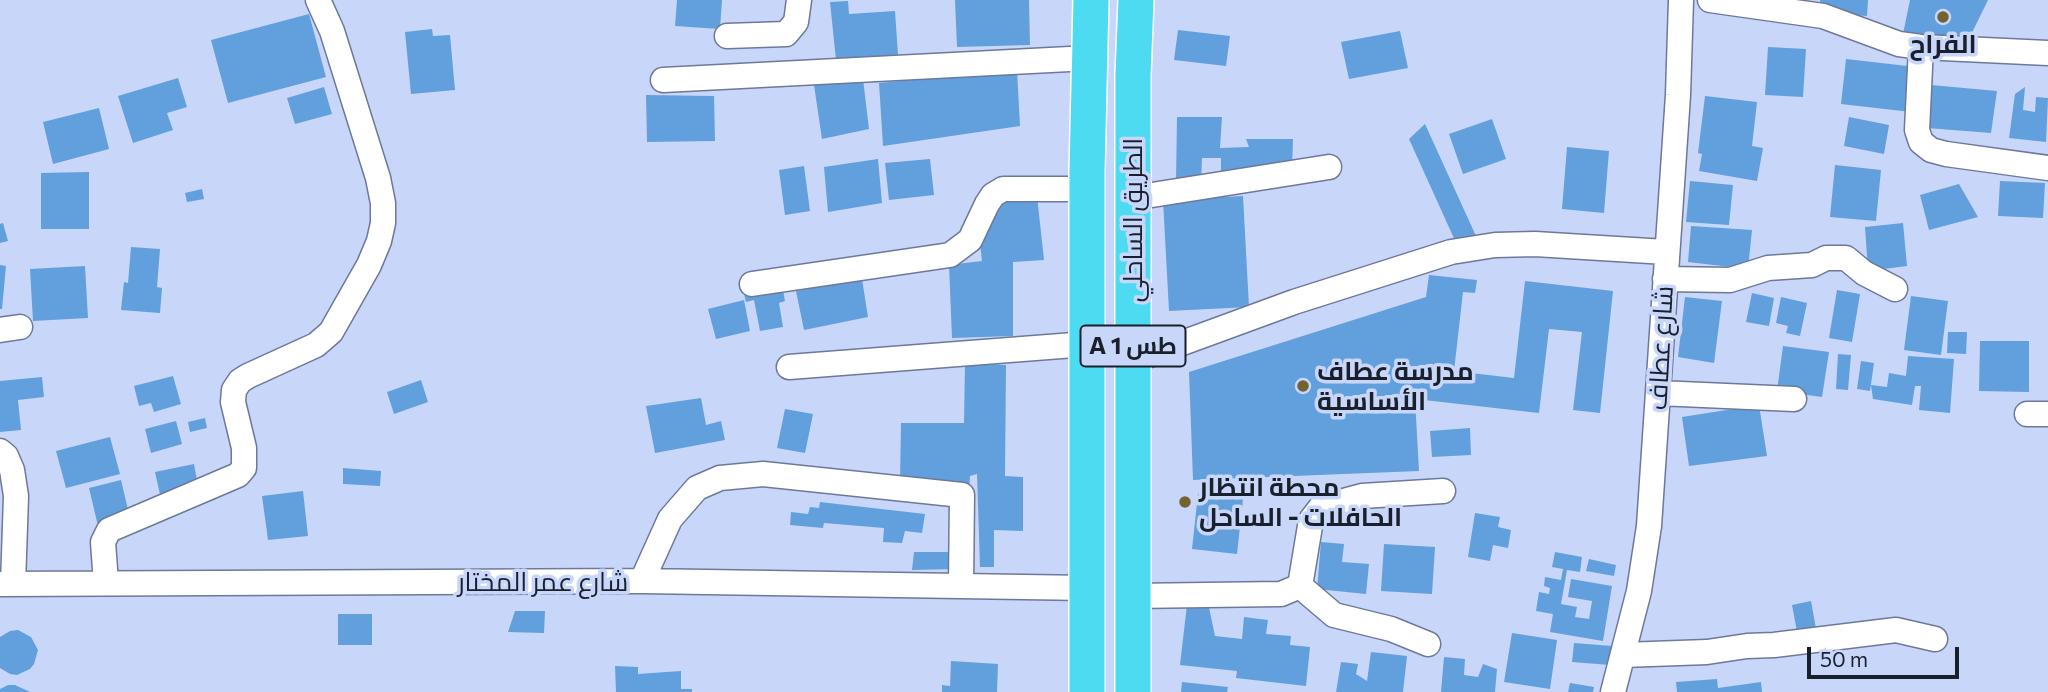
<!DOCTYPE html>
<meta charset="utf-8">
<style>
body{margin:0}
#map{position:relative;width:2048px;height:692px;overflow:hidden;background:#c8d6fa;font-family:Commissioner,sans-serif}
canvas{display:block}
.scale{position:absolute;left:1807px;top:647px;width:152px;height:32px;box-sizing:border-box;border:4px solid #1a1f2c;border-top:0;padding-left:9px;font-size:21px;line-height:24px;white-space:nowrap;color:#1a1f2c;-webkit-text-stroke:5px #c8d6fa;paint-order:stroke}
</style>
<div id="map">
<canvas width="2048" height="692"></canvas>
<div class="scale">50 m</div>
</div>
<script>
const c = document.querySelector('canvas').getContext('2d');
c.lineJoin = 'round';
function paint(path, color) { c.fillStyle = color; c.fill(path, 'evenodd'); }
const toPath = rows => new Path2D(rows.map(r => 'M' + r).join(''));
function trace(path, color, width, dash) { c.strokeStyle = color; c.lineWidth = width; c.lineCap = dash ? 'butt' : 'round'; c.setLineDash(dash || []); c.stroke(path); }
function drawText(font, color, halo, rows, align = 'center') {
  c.font = font + ' Commissioner,Cairo,sans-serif'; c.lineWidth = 7; c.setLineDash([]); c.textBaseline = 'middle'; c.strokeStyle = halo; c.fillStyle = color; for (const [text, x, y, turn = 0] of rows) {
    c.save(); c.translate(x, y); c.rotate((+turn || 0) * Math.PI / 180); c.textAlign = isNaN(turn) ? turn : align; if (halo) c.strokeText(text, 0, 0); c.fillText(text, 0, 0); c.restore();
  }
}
paint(toPath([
 [677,0,722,0,720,29,675,26],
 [955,0,1029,0,1030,45,957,47],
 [1820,0,1868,0,1867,16,1819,13],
 [1910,0,1988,0,1966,45,1903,34],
 [848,1,849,14,895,11,898,55,836,60,830,2],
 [309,14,326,77,228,103,211,40],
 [432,29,433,36,450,35,455,90,411,94,405,32],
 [1178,30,1230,36,1226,66,1174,60],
 [1400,31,1408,68,1349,79,1341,42],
 [1768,47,1806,49,1803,97,1765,95],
 [1846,59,1916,67,1911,112,1841,104],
 [1017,70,1020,126,883,146,879,83],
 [178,78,187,107,167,113,173,130,133,143,118,96],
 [863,79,869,129,822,139,814,85],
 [1931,85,1997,91,1991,133,1927,128],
 [324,87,332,114,295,124,287,98],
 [2025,87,2023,110,2035,112,2036,97,2048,98,2046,142,2009,138,2015,94],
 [646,95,714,96,715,141,647,142],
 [1705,96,1757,102,1752,146,1763,148,1757,181,1699,171,1702,154,1698,153],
 [99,108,109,149,53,164,43,122],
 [1177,117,1222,117,1220,148,1249,147,1246,139,1293,139,1292,169,1221,171,1221,158,1202,158,1201,182,1176,181],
 [1849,117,1889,125,1884,154,1844,146],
 [1492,119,1506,159,1463,174,1449,134],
 [1425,124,1476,236,1457,245,1409,139],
 [1567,147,1609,151,1604,213,1562,209],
 [878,159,882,203,828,212,824,167],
 [930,159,934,195,889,200,885,163],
 [1835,165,1881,170,1876,221,1830,217],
 [804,166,810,211,785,215,779,170],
 [89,172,89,229,41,229,41,173],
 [1690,181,1733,185,1729,225,1686,222],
 [2000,181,2045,183,2043,218,1998,216],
 [1959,184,1978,217,1929,230,1920,195],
 [202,189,204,199,187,202,185,193],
 [1037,196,1044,260,1013,262,1013,336,952,338,949,265,982,261,975,202],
 [1243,196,1249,307,1169,311,1163,200],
 [3,223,8,241,0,243,0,224],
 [1903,223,1907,266,1868,271,1865,227],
 [1691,226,1752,230,1748,269,1688,262],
 [131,247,160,249,157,287,162,288,160,313,121,310,124,282,128,283],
 [0,265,6,266,2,309,0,309],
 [85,266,88,318,33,321,30,269],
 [1429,275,1477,280,1475,293,1463,292,1454,371,1514,378,1525,281,1613,291,1600,413,1573,410,1582,332,1549,329,1539,413,1415,399,1419,471,1193,480,1189,372,1426,297],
 [862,279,868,317,804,330,796,291],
 [782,285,785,301,779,303,783,327,760,331,754,300,746,302,743,290],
 [1837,290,1860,294,1852,342,1829,338],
 [1752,293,1774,298,1769,326,1746,322],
 [1911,296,1948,301,1941,355,1904,350],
 [1685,297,1722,301,1714,363,1678,357],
 [1781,297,1807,303,1800,336,1786,333,1788,326,1776,323],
 [744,300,750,331,716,339,708,309],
 [1948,332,1967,332,1966,354,1947,353],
 [1980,341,2029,341,2029,392,1979,391],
 [1783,346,1829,352,1822,397,1777,391],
 [1838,354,1851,355,1848,390,1836,389],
 [1908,356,1954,359,1950,413,1919,410,1921,386,1915,386,1912,405,1873,399,1871,385,1887,387,1889,373,1906,376],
 [1861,361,1874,363,1870,391,1857,389],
 [965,363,1006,365,1005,476,1023,477,1023,531,994,530,994,567,980,567,977,474,970,476,969,491,900,484,901,423,964,423],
 [173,376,181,404,154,412,151,403,139,406,134,386],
 [42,377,44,397,18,400,21,430,0,432,0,381],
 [421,380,428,402,394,414,387,392],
 [701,398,706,425,721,421,725,440,655,453,646,406],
 [1759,405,1767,456,1689,466,1682,417],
 [785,409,813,414,805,453,777,448],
 [205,418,207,428,190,432,188,422],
 [176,421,182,444,151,453,145,429],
 [1470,428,1471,455,1432,457,1430,431],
 [110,437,120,474,66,488,56,451],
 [194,464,199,491,161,499,155,472],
 [343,468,381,471,380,486,343,484],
 [121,480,130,518,98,526,89,488],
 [303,491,308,536,268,540,262,496],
 [1198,494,1243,499,1237,554,1192,549],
 [820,502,925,514,922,533,905,531,902,543,883,542,884,528,824,523,823,528,790,525,791,512,808,514,810,507,819,508],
 [1475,513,1500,517,1498,527,1511,530,1508,548,1493,545,1490,561,1468,557],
 [1321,542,1344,544,1342,562,1369,564,1366,594,1317,589],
 [1384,544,1435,547,1432,594,1381,591],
 [914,552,955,552,956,569,912,570],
 [1555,552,1582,557,1580,572,1567,570,1561,604,1577,607,1575,617,1589,619,1592,601,1568,597,1571,579,1612,586,1603,641,1550,632,1553,614,1536,611,1539,592,1549,594,1550,588,1544,586,1545,577,1561,580,1563,569,1552,567],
 [1589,559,1616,565,1614,576,1586,571],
 [1188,596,1207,598,1215,636,1242,639,1244,617,1268,620,1266,634,1291,636,1290,645,1310,647,1306,686,1236,678,1237,671,1180,665],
 [1811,601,1817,634,1798,637,1792,605],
 [515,611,545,611,544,633,508,632],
 [338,614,372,614,372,645,338,645],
 [18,630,31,637,38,650,34,664,30,669,17,675,10,674,0,668,0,637,10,631],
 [1512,633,1557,640,1550,689,1504,682],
 [1574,643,1612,646,1610,665,1572,662],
 [1371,652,1407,656,1403,692,1336,692,1341,662,1358,664,1356,674,1367,681],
 [1444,657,1465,659,1464,675,1478,677,1483,664,1497,669,1495,692,1441,692],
 [951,661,998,664,997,692,942,692,942,685,950,686],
 [615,666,638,667,638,674,681,671,681,689,692,689,692,692,616,692],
 [1717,679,1718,688,1761,682,1762,692,1677,692,1676,682],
 [1182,682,1228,687,1227,692,1181,692],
 [1570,683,1594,687,1593,692,1568,692],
 [8,685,15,685,30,692,0,692,0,689]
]), '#61a0dd');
const minor = toPath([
 [1710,0,1823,16,1899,44,1921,47,2048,53],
 [727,36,786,34,796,22,799,0],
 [1921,47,1917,130,1921,142,1931,150,1946,154,2048,168],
 [663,80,1089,58],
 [1133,198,1329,167],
 [1665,279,1730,280,1768,268,1812,265,1826,258,1846,258,1864,273,1895,289],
 [752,284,950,255,970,240,987,204,993,195,1003,189,1087,189],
 [0,330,20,327],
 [1133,361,1294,302,1451,252,1495,245,1535,244,1666,252],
 [789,367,1087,344],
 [1658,393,1794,399],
 [2027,414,2048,414],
 [0,451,6,456,12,470,16,496,13,584],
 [642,581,670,519,697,488,720,478,763,474,962,495,961,586],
 [106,583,103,542,109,530,238,475,244,468,244,448,233,402,234,390,240,381,248,376,316,345,331,332,369,265,379,241,383,223,383,203,378,178,332,31,318,0],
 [0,584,642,581,1087,588],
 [1300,586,1334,615,1391,629,1428,644],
 [1132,596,1281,594,1300,586,1311,520,1321,507,1362,496,1443,491],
 [1623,655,1707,652,1747,646,1774,645,1896,630,1935,639],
 [1613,692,1639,591,1649,526,1678,95,1681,0]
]);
const highway = toPath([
 [1087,692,1087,172,1091,0],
 [1133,692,1133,75,1136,0]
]);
trace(minor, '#6d799a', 27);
trace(highway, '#fff', 38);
trace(minor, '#fff', 24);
trace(highway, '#4cdbf0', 35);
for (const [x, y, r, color] of [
 [1943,17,7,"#756231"],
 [1303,386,7,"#756231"],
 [1185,502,7,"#756231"]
]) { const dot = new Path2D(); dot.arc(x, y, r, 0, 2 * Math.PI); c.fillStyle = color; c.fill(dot); trace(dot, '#c8d6fa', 2.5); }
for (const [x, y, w] of [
 [1133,346,105]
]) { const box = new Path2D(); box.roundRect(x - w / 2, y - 20.5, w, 41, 5); c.fillStyle = '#c8d6fa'; c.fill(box); trace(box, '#1a1f2c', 2); }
drawText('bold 24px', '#1a1f2c', null, [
 ["A 1 طس",1133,346]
]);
drawText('bold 26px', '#1a1f2c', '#c8d6fa', [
 ["الفراح",1943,44,"center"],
 ["مدرسة عطاف",1317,371],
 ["الأساسية",1317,401],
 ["محطة انتظار",1199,487],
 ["الحافلات - الساحل",1199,517]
], 'left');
drawText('26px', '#1a1f2c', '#c8d6fa', [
 ["الطريق الساحلي",1133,220,-90],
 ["شارع عطاف",1661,348,-87],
 ["شارع عمر المختار",543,582]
]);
</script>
